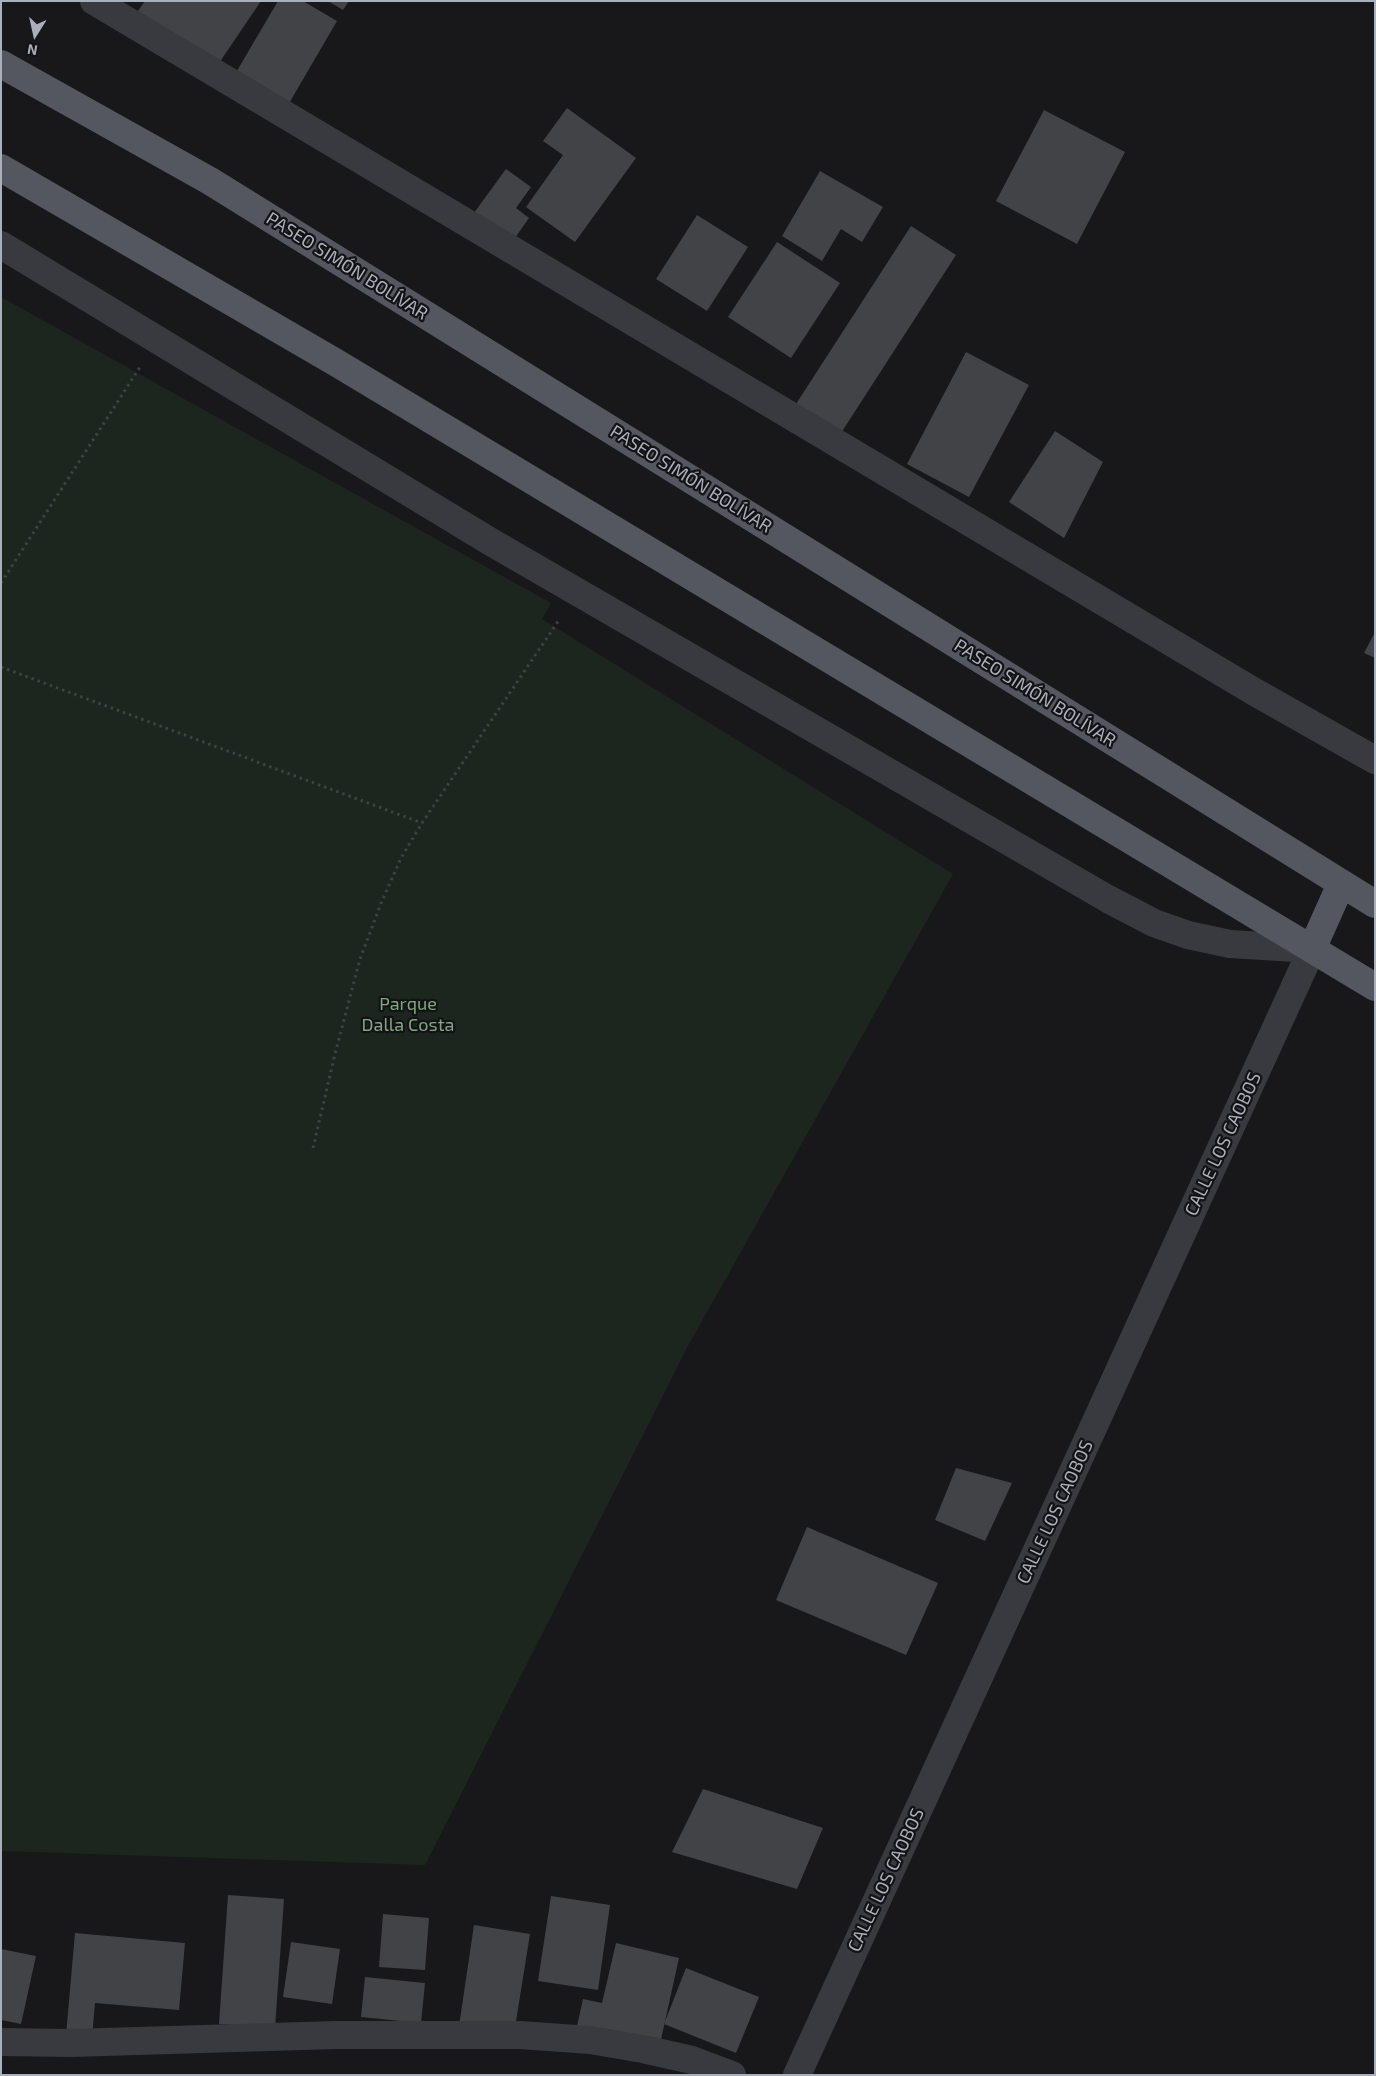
<!DOCTYPE html>
<meta charset="utf-8">
<style>
body{margin:0}
#map{position:relative;width:1376px;height:2076px;overflow:hidden;background:#18181a;font-family:"Exo 2",sans-serif}
canvas{display:block}
.frame{position:absolute;inset:0;border:2px solid #a9afbb;pointer-events:none}
.north{position:absolute;left:10px;top:10px;width:50px;height:50px;-webkit-text-stroke:4px #131315;paint-order:stroke;rotate:190deg;font-size:14px;font-weight:700;line-height:20px;text-align:center;color:#a9afbb}
.north::after{content:'';display:block;margin:auto;width:18px;height:22px;background:#a9afbb;clip-path:polygon(50% 0,100% 100%,50% 72%,0 100%)}
</style>
<div id="map">
<canvas width="1376" height="2076"></canvas>
<div class="frame"></div>
<div class="north">N</div>
</div>
<script>
const c = document.querySelector('canvas').getContext('2d');
c.lineJoin = 'round';
function paint(path, color) { c.fillStyle = color; c.fill(path, 'evenodd'); }
const toPath = rows => new Path2D(rows.map(r => 'M' + r).join(''));
function trace(path, color, width, dash) { c.strokeStyle = color; c.lineWidth = width; c.lineCap = dash ? 'butt' : 'round'; c.setLineDash(dash || []); c.stroke(path); }
function drawText(font, color, halo, rows, align = 'center') {
  c.font = font + ' "Exo 2",sans-serif'; c.lineWidth = 4.5; c.setLineDash([]); c.textBaseline = 'middle'; c.strokeStyle = halo; c.fillStyle = color; for (const [text, x, y, turn = 0] of rows) {
    c.save(); c.translate(x, y); c.rotate((+turn || 0) * Math.PI / 180); c.textAlign = isNaN(turn) ? turn : align; if (halo) c.strokeText(text, 0, 0); c.fillText(text, 0, 0); c.restore();
  }
}
paint(toPath([
 [1,297,551,603,542,619,953,874,688,1346,425,1865,1,1851]
]), '#1d261e');
paint(toPath([
 [145,1,261,1,213,72,133,18],
 [278,1,303,1,337,21,281,117,228,86],
 [328,1,349,1,343,10],
 [567,108,636,158,575,242,526,207,563,155,543,141],
 [1044,110,1125,152,1077,244,996,201],
 [506,169,531,187,516,208,529,218,510,245,471,217],
 [820,171,883,207,862,242,841,229,822,261,782,236],
 [697,215,748,247,707,311,656,279],
 [911,226,956,255,841,433,796,404],
 [777,242,840,283,791,358,728,317],
 [966,352,1029,385,969,497,907,464],
 [1055,431,1103,462,1064,538,1009,502],
 [1375,632,1375,658,1364,653],
 [956,1468,1012,1483,985,1541,935,1520],
 [807,1527,938,1583,906,1655,776,1600],
 [703,1789,823,1828,797,1889,672,1852],
 [228,1895,284,1899,275,2028,219,2024],
 [551,1896,610,1905,598,1990,538,1981],
 [383,1914,429,1918,425,1970,379,1967],
 [474,1925,530,1934,514,2034,459,2026],
 [75,1933,185,1943,179,2010,95,2003,92,2038,66,2035],
 [291,1942,340,1949,332,2004,283,1997],
 [616,1943,679,1958,658,2053,575,2035,583,1999,602,2003],
 [1,1949,36,1956,21,2024,1,2020],
 [686,1968,759,1997,736,2053,664,2024],
 [365,1977,425,1983,421,2023,361,2017]
]), '#424347');
trace(toPath([
 [1,583,140,367],
 [1,667,422,823],
 [313,1148,335,1054,360,959,382,901,401,858,422,823,559,620]
]), '#3e4146', 3, [2.5, 4]);
trace(toPath([
 [94,1,1253,691,1375,760],
 [1,245,491,542,1108,899,1154,923,1188,935,1230,944,1312,949,797,2075],
 [1,2042,71,2043,336,2035,520,2035,590,2040,643,2049,692,2060,732,2075]
]), '#383a3f', 28);
trace(toPath([
 [1,64,210,181,1375,904],
 [1,168,335,362,1375,987],
 [1312,949,1341,884]
]), '#54575f', 28);
drawText('18px', '#a9afbb', '#131315', [
 ["PASEO SIMÓN BOLÍVAR",347,266,32],
 ["PASEO SIMÓN BOLÍVAR",691,479,32],
 ["PASEO SIMÓN BOLÍVAR",1035,693,32],
 ["CALLE LOS CAOBOS",1223,1144,-65],
 ["CALLE LOS CAOBOS",1055,1512,-65],
 ["CALLE LOS CAOBOS",886,1880,-65]
]);
drawText('18px', '#7fa781', '#131315', [
 ["Parque",408,1004],
 ["Dalla Costa",408,1025]
]);
</script>
